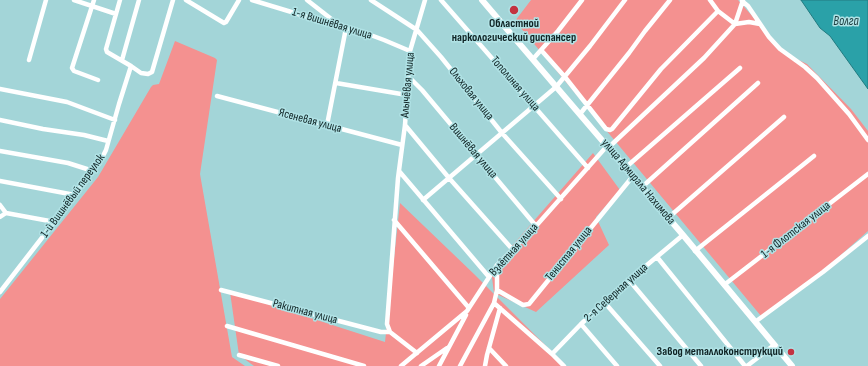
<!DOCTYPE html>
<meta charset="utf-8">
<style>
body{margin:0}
canvas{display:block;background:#a3d5d8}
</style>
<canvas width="868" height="366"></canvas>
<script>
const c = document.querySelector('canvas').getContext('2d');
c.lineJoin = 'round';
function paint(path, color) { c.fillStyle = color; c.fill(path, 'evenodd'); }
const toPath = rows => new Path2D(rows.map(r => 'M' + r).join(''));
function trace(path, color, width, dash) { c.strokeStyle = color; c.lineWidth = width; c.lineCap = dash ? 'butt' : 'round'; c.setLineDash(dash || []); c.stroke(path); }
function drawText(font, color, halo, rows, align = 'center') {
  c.font = font + ' "Sofia Sans Condensed",sans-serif'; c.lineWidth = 3; c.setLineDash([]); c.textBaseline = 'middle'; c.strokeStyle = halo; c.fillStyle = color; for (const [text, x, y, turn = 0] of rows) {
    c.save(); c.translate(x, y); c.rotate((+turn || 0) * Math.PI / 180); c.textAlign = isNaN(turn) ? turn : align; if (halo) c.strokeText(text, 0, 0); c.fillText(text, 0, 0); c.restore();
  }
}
paint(toPath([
 [531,0,738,0,786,54,807,64,851,109,868,131,868,231,825,269,761,316,515,21],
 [175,41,215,58,217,60,200,174,232,357,245,366,0,366,0,299,98,177,151,87,153,85,159,84],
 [593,153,620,190,596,217,609,245,536,312,494,293,491,270],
 [400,203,474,274,566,366,254,366,239,355,230,292,385,342]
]), '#f49190');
const water = toPath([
 [801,0,868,0,868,89,830,36,820,28,801,0]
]);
paint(water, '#2aa1a8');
trace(water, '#227b80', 1);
trace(toPath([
 [74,0,116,14],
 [94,0,72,68,74,71,98,80],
 [120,0,106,49,107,52,131,66],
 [186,0,224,23,226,22,239,0],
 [252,0,341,27,357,30,384,40,410,51],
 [307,0,339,25],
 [371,0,417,30,441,57,502,133,561,199],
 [441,0,588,168],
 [710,0,718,11,735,24,743,0],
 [742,1,748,6,769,37,780,49,805,67,817,78,849,114,868,140],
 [541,50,565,77,606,129,610,130,612,129,661,69,718,11],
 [533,59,558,31,582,0],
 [29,60,46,0],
 [122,60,139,0],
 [408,79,412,80,422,90,536,226],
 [336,83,407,95],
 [0,89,67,102,115,120],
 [217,96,402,145],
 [580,114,629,53,645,31,670,0],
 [0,120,43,129,84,135,108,141],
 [327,125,346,28],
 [405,125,449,178,513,250],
 [608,148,704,58,735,24,749,22,760,24],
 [0,151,68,163,90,170],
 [625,168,740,68],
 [399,171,489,277],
 [0,181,75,195],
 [642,187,758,83],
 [423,200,556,87,590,46,625,0],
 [0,205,6,213,55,222],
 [0,217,6,213],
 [668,218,784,117],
 [394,220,469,308],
 [695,251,814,156],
 [657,257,745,366],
 [497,265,497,290,494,303,552,354,564,366],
 [629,280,701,366],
 [724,285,868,174],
 [221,290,381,332,390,332],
 [497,290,523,305,529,304,633,176],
 [0,292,75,195,90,170,99,164,106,150,119,104,131,66,141,73,148,74,152,72,173,0],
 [605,303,660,366],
 [755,322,823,272,868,236],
 [581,324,617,366],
 [227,326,364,366],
 [489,348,506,366],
 [417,353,390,332,387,324,398,178,405,125,410,51,425,0],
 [552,354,581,324,629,280,683,235],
 [239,355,278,366],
 [401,366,467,311,497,265,536,226,607,146],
 [421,366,447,348],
 [439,366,466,315],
 [460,366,494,303],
 [485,366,487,355,500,308],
 [747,366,774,345]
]), '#fff', 4.5);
trace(toPath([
 [482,0,683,235,792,366]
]), '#fff', 6);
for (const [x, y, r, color] of [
 [514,10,5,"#c33341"],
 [791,352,4,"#c33341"]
]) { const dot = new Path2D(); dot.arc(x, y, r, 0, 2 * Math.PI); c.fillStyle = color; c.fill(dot); trace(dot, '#b0e2e5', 1.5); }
drawText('12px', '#0f2324', '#b0e2e5', [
 ["1-я Вишнёвая улица",332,24,17],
 ["Тополиная улица",515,84,49],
 ["Алычёвая улица",408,85,-85],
 ["Ольховая улица",471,94,51],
 ["Ясеневая улица",310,121,15],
 ["Вишнёвая улица",473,151,50],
 ["улица Адмирала Нахимова",638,182,50],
 ["1-й Вишнёвый переулок",73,196,-54],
 ["1-я Флотская улица",796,230,-38],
 ["Взлётная улица",514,250,-48],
 ["Тенистая улица",569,254,-51],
 ["2-я Северная улица",616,293,-42],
 ["Ракитная улица",305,312,15]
]);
drawText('bold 12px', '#0f2324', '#b0e2e5', [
 ["Областной",514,24],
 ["наркологический диспансер",514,38],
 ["Завод металлоконструкций",783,352,"right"]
]);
drawText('italic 13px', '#1c3e40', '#b0e2e5', [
 ["Волга",846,22]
]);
</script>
